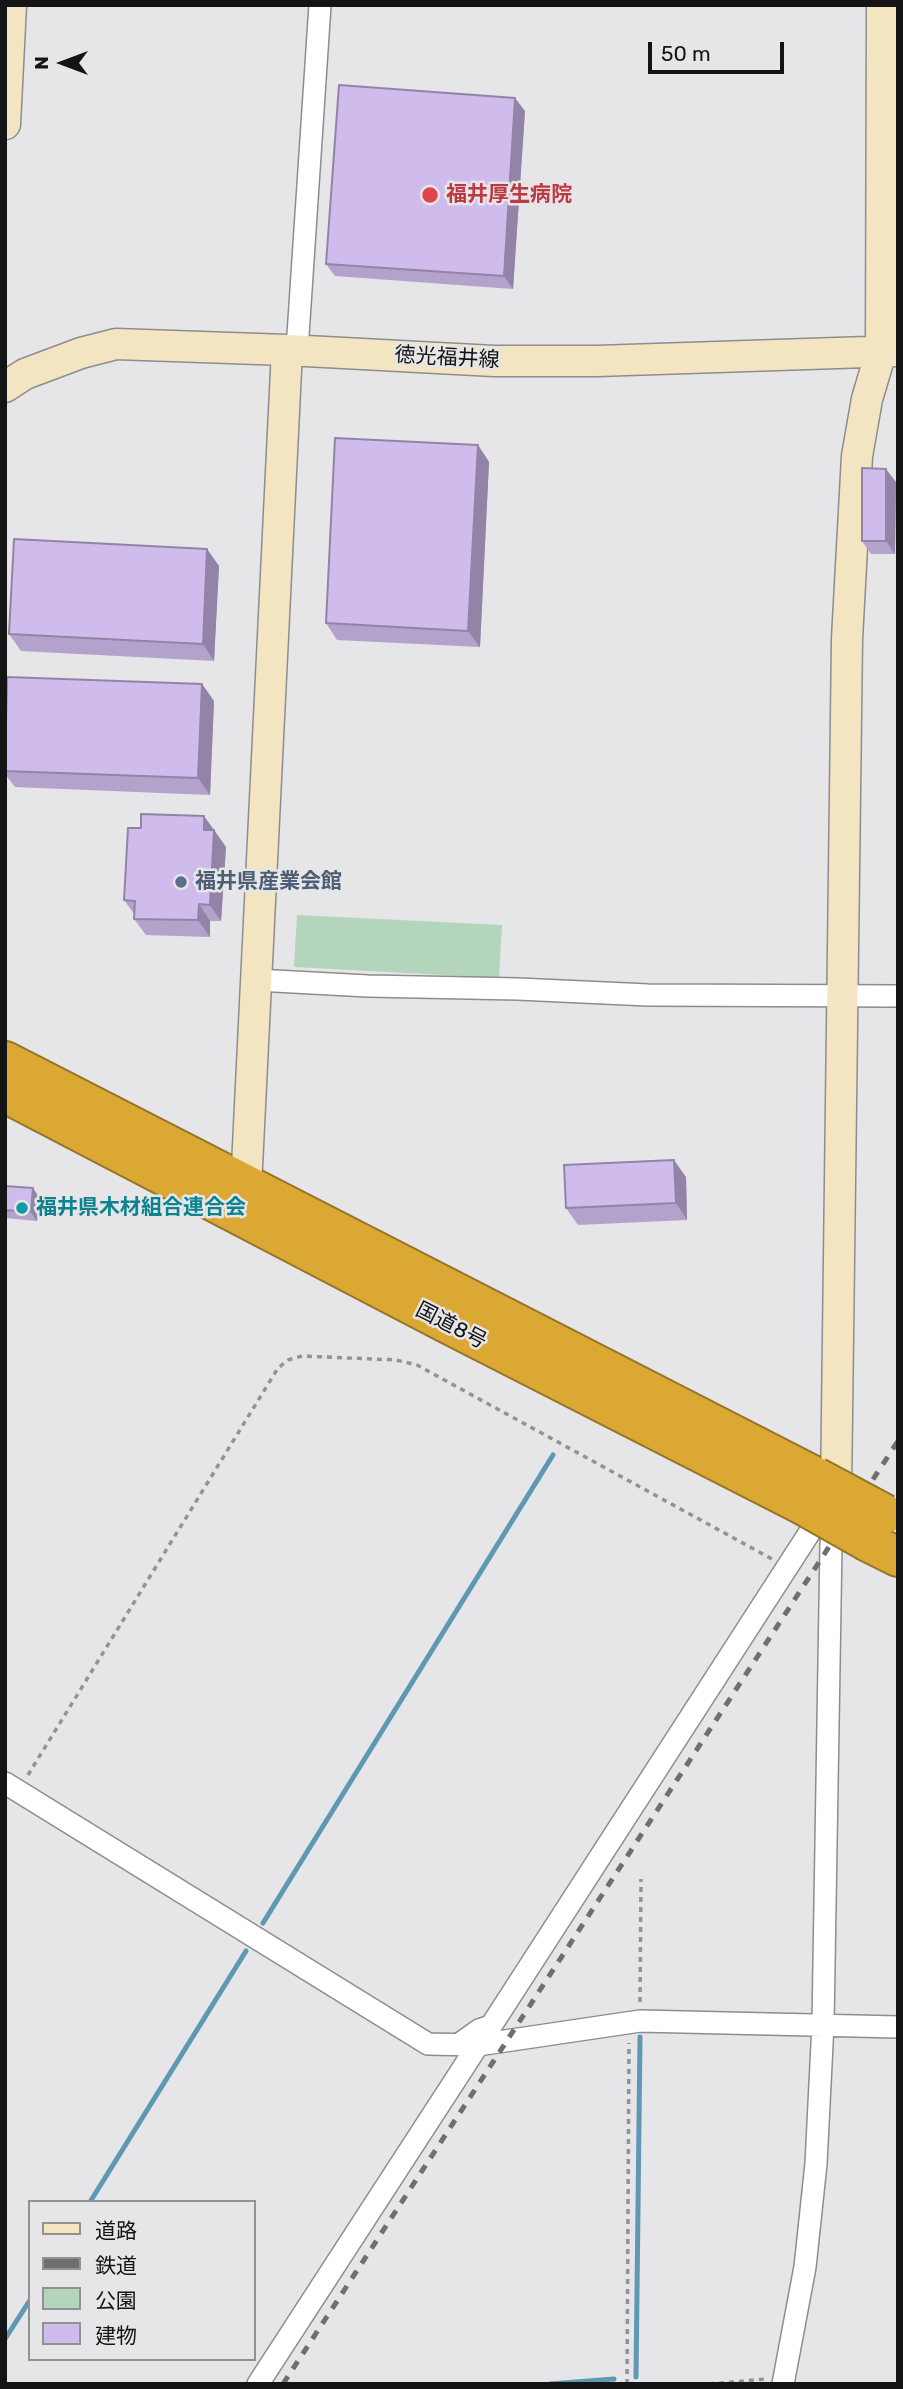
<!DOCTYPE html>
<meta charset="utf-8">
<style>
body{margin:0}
#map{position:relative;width:903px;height:2389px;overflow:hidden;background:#e6e5e8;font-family:Rubik,"Noto Sans JP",sans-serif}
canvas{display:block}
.frame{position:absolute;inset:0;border:7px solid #151415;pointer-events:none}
.legend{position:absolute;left:28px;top:2200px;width:228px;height:161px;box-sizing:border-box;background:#e6e5e8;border:2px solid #929194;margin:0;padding:9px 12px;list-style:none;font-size:21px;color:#151415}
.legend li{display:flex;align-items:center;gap:14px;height:35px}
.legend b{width:35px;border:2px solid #929194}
.north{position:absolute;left:28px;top:28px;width:70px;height:70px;-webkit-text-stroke:5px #e6e5e8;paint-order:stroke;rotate:270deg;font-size:19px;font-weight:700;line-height:28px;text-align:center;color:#151415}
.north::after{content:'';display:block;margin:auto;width:24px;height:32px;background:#151415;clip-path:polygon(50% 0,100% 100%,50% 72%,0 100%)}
.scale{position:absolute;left:648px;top:42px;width:136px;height:32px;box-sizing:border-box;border:4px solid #151415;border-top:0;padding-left:9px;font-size:21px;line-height:24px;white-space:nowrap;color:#151415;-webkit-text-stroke:5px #e6e5e8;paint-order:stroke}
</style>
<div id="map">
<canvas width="903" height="2389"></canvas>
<div class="frame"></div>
<ul class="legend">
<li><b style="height:9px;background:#f4e5c2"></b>道路</li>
<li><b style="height:9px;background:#6f6e70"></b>鉄道</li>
<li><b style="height:19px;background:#b3d5bb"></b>公園</li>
<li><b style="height:19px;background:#cfbced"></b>建物</li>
</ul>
<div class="north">N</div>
<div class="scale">50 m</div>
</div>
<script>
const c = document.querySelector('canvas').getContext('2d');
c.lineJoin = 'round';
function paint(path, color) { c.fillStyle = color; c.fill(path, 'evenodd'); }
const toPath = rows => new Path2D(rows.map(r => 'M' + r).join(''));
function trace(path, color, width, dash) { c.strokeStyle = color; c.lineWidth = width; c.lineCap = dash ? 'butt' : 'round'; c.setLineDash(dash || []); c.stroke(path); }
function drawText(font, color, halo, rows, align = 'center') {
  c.font = font + ' Rubik,"Noto Sans JP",sans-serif'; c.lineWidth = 5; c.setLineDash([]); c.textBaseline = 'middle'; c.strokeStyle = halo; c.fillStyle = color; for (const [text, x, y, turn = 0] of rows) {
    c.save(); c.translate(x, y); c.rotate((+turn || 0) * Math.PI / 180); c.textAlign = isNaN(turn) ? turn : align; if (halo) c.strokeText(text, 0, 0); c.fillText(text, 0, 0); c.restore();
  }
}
paint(toPath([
 [297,915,502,925,499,978,294,967]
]), '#b3d5bb');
trace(toPath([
 [263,1923,553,1455],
 [90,2202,246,1951],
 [5,2339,30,2300],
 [636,2377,640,2037],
 [550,2384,614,2379]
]), '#5f98b2', 5);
const street = toPath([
 [297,350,320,5],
 [256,980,368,986,518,989,648,995,898,996],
 [5,1783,428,2044,478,2045,640,2021,898,2027],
 [458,2045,479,2030,491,2026,826,1507],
 [258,2384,478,2045],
 [783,2384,805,2267,816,2164,823,2024,831,1544,834,1517]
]);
const secondary = toPath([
 [5,124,11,5],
 [5,387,25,374,81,353,116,344,287,350,494,361,597,361,897,351],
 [246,1187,287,350],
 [836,1491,847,639,857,456,867,399,881,352,882,5]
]);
const highway = toPath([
 [5,1061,816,1477],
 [5,1093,448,1324,801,1504],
 [868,1542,898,1557]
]);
trace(street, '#8d8c8e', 24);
trace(secondary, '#8d8c8e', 33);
trace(highway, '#967429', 42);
trace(toPath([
 [28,1775,278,1368,288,1360,302,1356,396,1360,417,1365,772,1559],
 [640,2002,641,1879],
 [627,2384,629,2043],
 [709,2384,766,2379]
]), '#939294', 3.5, [5, 5]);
trace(street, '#fff', 21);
trace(secondary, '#f4e5c2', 30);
trace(highway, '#dba834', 38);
trace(toPath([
 [283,2384,898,1441]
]), '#6f6e70', 5, [9, 9]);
const highwayBridge = toPath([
 [816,1477,885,1514],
 [801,1504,868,1542]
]);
trace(highwayBridge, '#967429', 42, []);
trace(highwayBridge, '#dba834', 38);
paint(toPath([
 [525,111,513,289,335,276,326,264],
 [478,445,489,462,480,647,337,640,326,623],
 [896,482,895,554,871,554,862,541],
 [207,549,219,566,214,661,21,651,9,634],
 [202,684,214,701,210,795,15,787,5,774,5,712],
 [204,816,226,847,221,921,210,921,210,937,146,935,134,919,135,915,124,900,141,828],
 [686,1177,687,1220,578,1225,566,1208],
 [5,1186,39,1197,37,1221,5,1218]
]), '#b2a2cc');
paint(toPath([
 [515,98,525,111,513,289,504,276],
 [478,445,489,462,480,647,468,631],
 [886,469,896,482,895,554,886,541],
 [207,549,219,566,214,661,203,644],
 [202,684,214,701,210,795,198,778],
 [204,816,226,847,221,921,210,905],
 [199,904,210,921,210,937,198,920],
 [674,1160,686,1177,687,1220,676,1203],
 [33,1188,39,1197,37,1221,31,1212]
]), '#9184a6');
const building = toPath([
 [339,85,515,98,504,276,326,264,339,85],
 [335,438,478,445,468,631,326,623,335,438],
 [862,468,886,469,886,541,862,541,862,468],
 [14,539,207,549,203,644,9,634,14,539],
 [7,677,202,684,198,778,5,771,7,677],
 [141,814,204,816,204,830,214,830,210,905,199,904,198,920,134,919,135,901,124,900,128,828,141,828,141,814],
 [674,1160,676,1203,566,1208,564,1165,674,1160],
 [5,1186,33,1188,31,1212,5,1210,5,1186]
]);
paint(building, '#cfbced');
trace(building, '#9184a6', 2);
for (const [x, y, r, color] of [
 [430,195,9,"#e0444e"],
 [181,882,7,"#5c6f8a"],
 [22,1208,7,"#0f9aa8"]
]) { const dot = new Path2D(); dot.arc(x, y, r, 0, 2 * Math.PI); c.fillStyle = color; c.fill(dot); trace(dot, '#e6e5e8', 2.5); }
drawText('bold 21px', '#be3a42', '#e6e5e8', [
 ["福井厚生病院",446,195]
], 'left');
drawText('21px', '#151415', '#e6e5e8', [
 ["徳光福井線",447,358,3],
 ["国道8号",451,1326,27]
]);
drawText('bold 21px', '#4e5e75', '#e6e5e8', [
 ["福井県産業会館",195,882]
], 'left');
drawText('bold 21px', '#0d838f', '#e6e5e8', [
 ["福井県木材組合連合会",36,1208]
], 'left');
</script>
